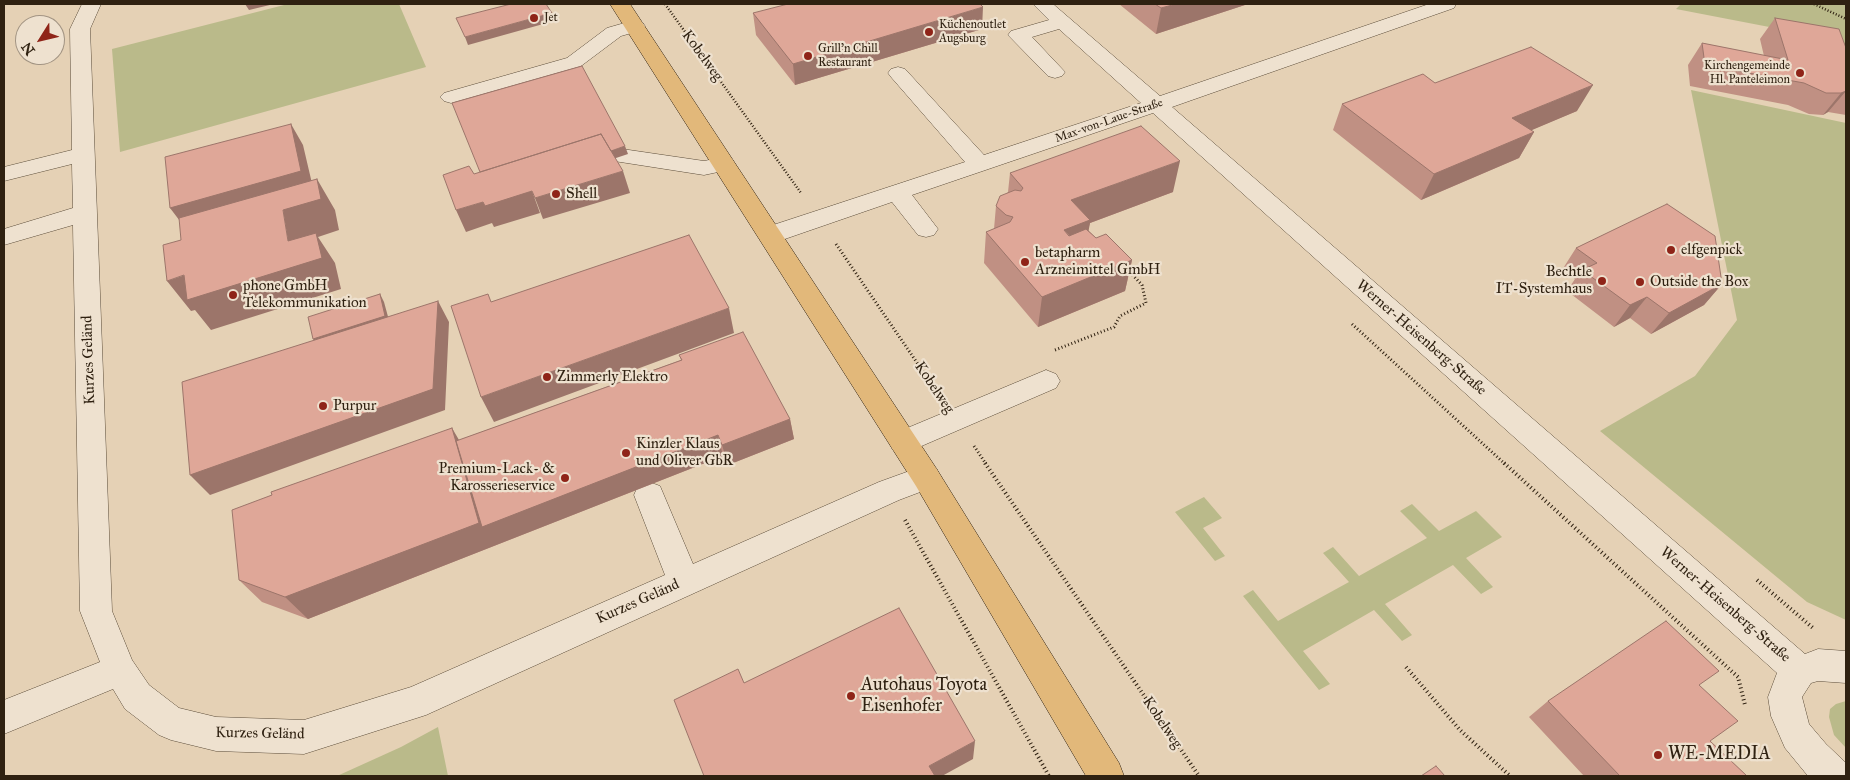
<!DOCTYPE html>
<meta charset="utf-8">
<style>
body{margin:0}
#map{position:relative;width:1850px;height:780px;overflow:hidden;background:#e5d1b5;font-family:"IM FELL Great Primer",serif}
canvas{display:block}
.frame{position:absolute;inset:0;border:5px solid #2f2111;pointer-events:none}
.north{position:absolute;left:15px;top:15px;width:50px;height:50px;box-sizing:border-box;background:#eee1cf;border:1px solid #a29483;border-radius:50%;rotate:234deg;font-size:14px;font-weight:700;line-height:20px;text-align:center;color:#2f2111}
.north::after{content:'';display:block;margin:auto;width:18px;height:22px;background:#8f2418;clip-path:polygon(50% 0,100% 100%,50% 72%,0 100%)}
</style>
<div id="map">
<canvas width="1850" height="780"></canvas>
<div class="frame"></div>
<div class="north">N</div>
</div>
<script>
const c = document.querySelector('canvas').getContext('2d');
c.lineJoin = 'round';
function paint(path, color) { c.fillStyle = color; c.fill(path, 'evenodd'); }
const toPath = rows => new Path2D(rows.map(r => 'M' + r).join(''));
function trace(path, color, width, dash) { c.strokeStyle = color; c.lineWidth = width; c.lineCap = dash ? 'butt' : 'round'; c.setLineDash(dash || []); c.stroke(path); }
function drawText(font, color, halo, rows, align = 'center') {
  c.font = font + ' "IM FELL Great Primer",serif'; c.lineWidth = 4.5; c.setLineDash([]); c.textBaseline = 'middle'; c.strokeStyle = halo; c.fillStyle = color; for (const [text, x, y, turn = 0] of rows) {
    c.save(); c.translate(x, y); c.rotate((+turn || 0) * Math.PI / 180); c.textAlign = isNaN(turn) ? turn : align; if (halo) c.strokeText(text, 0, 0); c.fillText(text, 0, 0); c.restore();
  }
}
paint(toPath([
 [288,4,399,4,426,67,120,152,112,49],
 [1681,4,1846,4,1846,59,1816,36,1676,9],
 [1691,90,1846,123,1846,620,1807,602,1600,431,1695,376,1737,320],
 [1204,497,1222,518,1203,528,1225,556,1215,561,1175,512],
 [1412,504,1439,531,1476,511,1502,537,1466,558,1493,587,1481,594,1453,565,1385,604,1412,635,1402,641,1374,610,1303,651,1330,684,1319,690,1243,596,1253,590,1278,621,1349,582,1323,553,1333,547,1359,576,1427,538,1400,511],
 [1846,701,1846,748,1834,735,1829,717,1830,709,1836,704],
 [438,727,448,776,337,776,401,747]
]), '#baba8a');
const minor = toPath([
 [82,4,101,4,90,29,112,611,132,660,149,685,179,708,216,717,304,720,411,687,665,575,634,495,638,486,649,482,660,486,693,564,879,482,926,465,936,468,941,477,936,486,899,500,426,715,304,754,216,751,171,740,159,735,125,709,113,689,4,734,4,700,100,662,80,611,73,225,4,245,4,229,73,208,72,164,4,181,4,167,72,150,70,29,82,4],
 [1033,4,1053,4,1160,96,1429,4,1456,4,1454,8,1172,107,1805,654,1818,649,1846,651,1846,683,1818,681,1811,683,1802,697,1809,724,1826,744,1846,763,1846,776,1808,776,1785,748,1771,716,1768,697,1777,673,1153,113,912,195,938,229,934,235,926,237,918,235,892,202,779,241,770,243,761,241,758,235,761,229,965,162,891,77,888,73,891,69,898,67,905,69,984,155,1141,103,1059,29,1032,37,1065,72,1062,76,1055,78,1048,76,1008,35,1011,31,1049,20,1033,4],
 [635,20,642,22,645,26,642,30,621,36,581,66,451,103,444,101,440,97,444,93,567,58,607,28,635,20],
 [622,149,704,161,724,157,732,159,735,164,732,169,704,175,614,161,611,156,614,151,622,149],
 [1046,370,1056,374,1060,381,1056,388,903,454,893,450,889,442,893,434,1046,370]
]);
const major = toPath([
 [610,4,630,4,936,468,1119,763,1124,776,1086,776,916,486,610,4]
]);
trace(minor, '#5c4d3a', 1);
trace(major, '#2f2111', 1);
trace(toPath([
 [665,4,801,193],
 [1814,4,1846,19]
]), '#2f2111', 2.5, [1, 2]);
trace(toPath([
 [836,244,937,392],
 [1352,324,1505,464],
 [1055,350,1114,327,1120,316,1146,303,1142,285,1128,270],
 [974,446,986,464]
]), '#2f2111', 3, [1, 2.5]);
trace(toPath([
 [985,463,1199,776],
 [1504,463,1738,677,1745,705],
 [905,520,1049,776],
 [1757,580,1813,628],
 [1406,667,1460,730,1510,776]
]), '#2f2111', 4, [1, 3]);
paint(minor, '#eee1cf');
paint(major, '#e2b87a');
paint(toPath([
 [1119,4,1248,4,1156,34],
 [753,13,982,29,795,85,756,35],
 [1775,18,1846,48,1846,115,1828,112,1823,115,1809,114,1788,105,1690,86,1688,65,1702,43,1764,56,1760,39],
 [1435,83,1577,111,1531,130,1534,132,1519,158,1421,200,1333,130,1342,104],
 [1010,173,1173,192,1090,223,1088,230,1096,238,1132,260,1125,291,1038,327,984,263,986,232,994,229,996,206,1008,192],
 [1576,248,1722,284,1704,305,1651,334,1630,318,1614,327,1567,291,1575,279,1562,270],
 [679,355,790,419,794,439,728,465,723,456,308,619,262,602,239,580,459,440,681,360],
 [1699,685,1710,741,1747,776,1584,776,1529,717,1548,701]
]), '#c09083');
paint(toPath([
 [245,4,274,4,249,10],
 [1176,4,1248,4,1156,34,1161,8],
 [983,7,982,29,795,85,793,64],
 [552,13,554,21,468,45,465,37],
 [1593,85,1577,111,1499,144,1512,118],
 [1846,91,1828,112,1823,115,1841,93],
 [291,124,303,145,314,192,186,229,170,208],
 [1534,132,1519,158,1421,200,1434,174],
 [625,146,628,154,610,160,607,152],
 [1180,161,1173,192,1090,223,1085,250,1064,230,1071,200],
 [623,171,630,193,543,219,535,198],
 [317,179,335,210,339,230,318,237,335,263,341,289,211,330,195,310,191,311,167,281,288,241,283,210],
 [532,191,540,213,494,227,492,223,466,232,456,210,483,202],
 [1132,260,1125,291,1038,327,1042,297],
 [1722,284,1704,305,1651,334,1669,313],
 [380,294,384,302,390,324,318,347,313,339],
 [1647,297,1630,318,1614,327,1630,305],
 [438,301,449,322,445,410,210,495,190,475],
 [729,308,734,333,494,422,481,397],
 [790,419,794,439,728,465,722,445],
 [452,428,466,452,718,435,723,456,308,619,285,597],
 [975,741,973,759,942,776,929,776,929,766]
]), '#9c756a');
const building = toPath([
 [511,4,546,4,552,13,465,37,456,18,511,4],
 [788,4,980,4,983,7,793,64,753,13,788,4],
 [1155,4,1176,4,1161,8,1155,4],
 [1775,18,1839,29,1846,48,1846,91,1841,93,1826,93,1804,83,1705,65,1702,43,1788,60,1775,18],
 [1531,47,1593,85,1512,118,1534,132,1434,174,1342,104,1423,74,1435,83,1531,47],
 [582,66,625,146,611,151,601,134,480,172,452,103,582,66],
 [291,124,301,171,170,208,165,157,291,124],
 [1141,126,1180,161,1071,200,1090,220,1064,230,1069,236,1086,229,1096,238,1106,234,1132,260,1042,297,986,232,1010,222,1013,217,1006,215,996,206,1000,196,1015,190,1021,191,1023,188,1010,173,1141,126],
 [601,134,623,171,535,198,532,191,485,206,483,202,456,210,443,175,469,166,474,174,601,134],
 [317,179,321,199,283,210,288,241,316,233,322,258,187,300,184,275,167,281,163,245,181,240,179,218,317,179],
 [1667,204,1715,236,1722,284,1669,313,1647,297,1630,305,1582,270,1597,263,1576,248,1667,204],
 [689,235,729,308,481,397,451,306,488,294,491,302,689,235],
 [380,294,385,316,313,339,308,317,380,294],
 [438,301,433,389,190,475,182,382,438,301],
 [743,332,790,419,722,445,718,435,482,527,456,441,682,360,679,355,743,332],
 [452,428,479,523,285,597,239,580,232,510,272,495,271,492,452,428],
 [899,608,975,741,929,766,935,776,704,776,674,700,738,669,744,683,899,608],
 [1666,621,1719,671,1699,685,1738,721,1710,741,1747,776,1620,776,1548,701,1666,621],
 [1436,766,1445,776,1421,776,1436,766]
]);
paint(building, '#dfa798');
trace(building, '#9c756a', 1);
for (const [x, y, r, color] of [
 [534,18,5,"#8f2418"],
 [929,32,5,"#8f2418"],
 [808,56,5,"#8f2418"],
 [1800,73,5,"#8f2418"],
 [556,194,5,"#8f2418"],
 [1671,250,5,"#8f2418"],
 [1025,262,5,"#8f2418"],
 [1602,281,5,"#8f2418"],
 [1640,282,5,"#8f2418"],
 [233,295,5,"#8f2418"],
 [547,377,5,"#8f2418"],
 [323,406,5,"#8f2418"],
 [626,453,5,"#8f2418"],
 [565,478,5,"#8f2418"],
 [851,696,5,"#8f2418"],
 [1658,755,5,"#8f2418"]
]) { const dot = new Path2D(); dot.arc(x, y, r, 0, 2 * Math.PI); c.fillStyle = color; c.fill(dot); trace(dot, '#eee1cf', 2); }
drawText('12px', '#2f2111', '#eee1cf', [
 ["Jet",544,18],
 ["Küchenoutlet",939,25],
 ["Augsburg",939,39],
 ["Grill’n Chill",818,49],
 ["Restaurant",818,63],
 ["Kirchengemeinde",1790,66,"right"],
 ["Hl. Panteleimon",1790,80,"right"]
], 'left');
drawText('12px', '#2f2111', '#eee1cf', [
 ["Max-von-Laue-Straße",1109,121,-19]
]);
drawText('15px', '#2f2111', '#eee1cf', [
 ["Kobelweg",702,56,54],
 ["Werner-Heisenberg-Straße",1421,338,41],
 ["Kurzes Geländ",89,360,-92],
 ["Kobelweg",934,388,56],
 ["Kurzes Geländ",638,602,-24],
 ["Werner-Heisenberg-Straße",1725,605,41],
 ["Kobelweg",1162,723,56],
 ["Kurzes Geländ",260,734,1]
]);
drawText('15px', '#2f2111', '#eee1cf', [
 ["Shell",566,194],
 ["elfgenpick",1681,250],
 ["betapharm",1035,253],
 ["Arzneimittel GmbH",1035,270],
 ["Bechtle",1592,272,"right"],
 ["IT-Systemhaus",1592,289,"right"],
 ["Outside the Box",1650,282],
 ["phone GmbH",243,286],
 ["Telekommunikation",243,303],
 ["Zimmerly Elektro",557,377],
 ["Purpur",333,406],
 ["Kinzler Klaus",636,444],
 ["und Oliver GbR",636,461],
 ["Premium-Lack- &",555,469,"right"],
 ["Karosserieservice",555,486,"right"]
], 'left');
drawText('18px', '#2f2111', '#eee1cf', [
 ["Autohaus Toyota",861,686],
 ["Eisenhofer",861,707],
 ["WE-MEDIA",1668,755]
], 'left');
</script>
